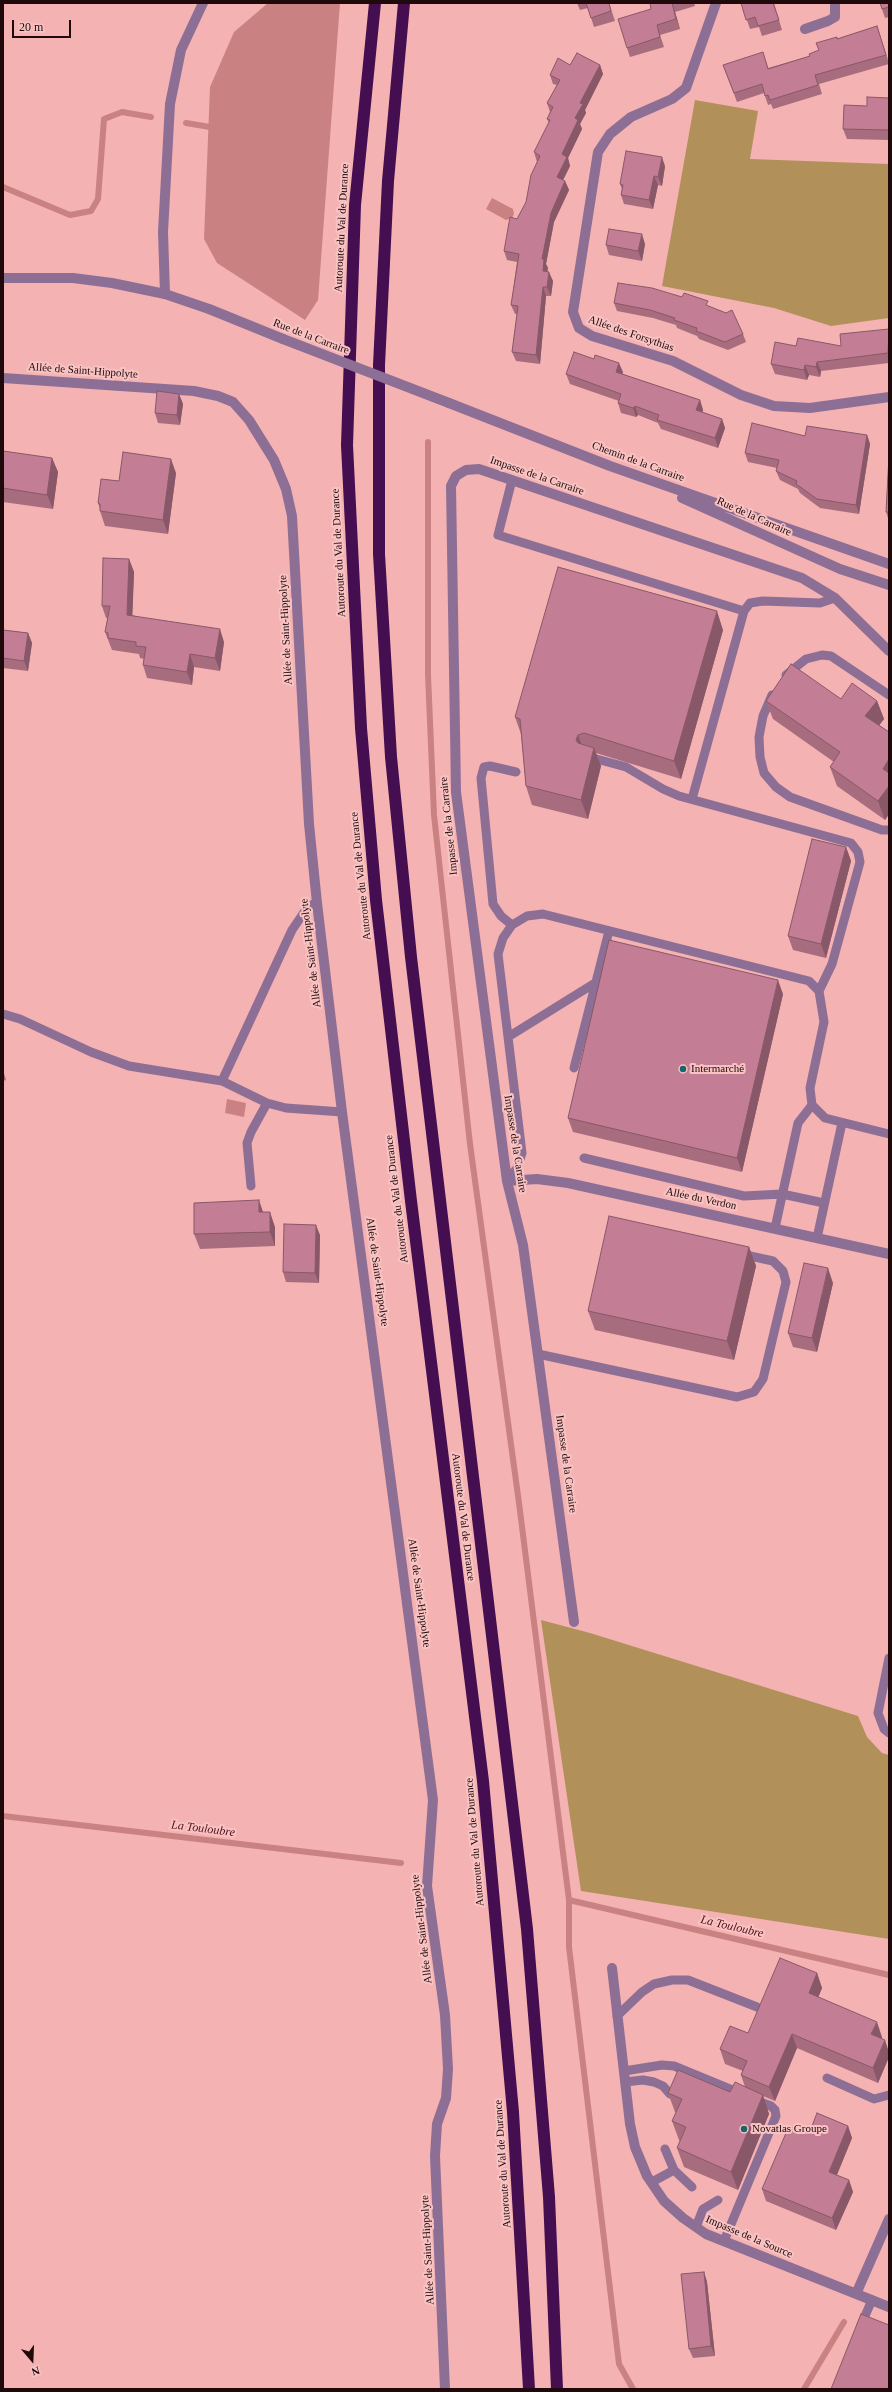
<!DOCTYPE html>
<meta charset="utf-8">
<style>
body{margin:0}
#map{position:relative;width:892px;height:2392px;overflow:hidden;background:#f5b2b2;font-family:Georgia,serif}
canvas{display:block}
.frame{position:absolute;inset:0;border:4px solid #1f090a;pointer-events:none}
.north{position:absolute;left:12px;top:2340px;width:40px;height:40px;-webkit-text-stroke:3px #f9c3c3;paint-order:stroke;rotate:161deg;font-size:11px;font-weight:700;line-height:16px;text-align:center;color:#1f090a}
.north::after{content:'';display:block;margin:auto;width:14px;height:18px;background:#1f090a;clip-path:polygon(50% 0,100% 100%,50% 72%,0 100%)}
.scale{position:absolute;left:12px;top:20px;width:59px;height:18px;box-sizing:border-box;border:2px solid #1f090a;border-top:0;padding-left:5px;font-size:12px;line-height:14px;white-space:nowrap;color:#1f090a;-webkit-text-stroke:3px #f9c3c3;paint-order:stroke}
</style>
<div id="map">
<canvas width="892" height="2392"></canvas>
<div class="frame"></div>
<div class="north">N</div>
<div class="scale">20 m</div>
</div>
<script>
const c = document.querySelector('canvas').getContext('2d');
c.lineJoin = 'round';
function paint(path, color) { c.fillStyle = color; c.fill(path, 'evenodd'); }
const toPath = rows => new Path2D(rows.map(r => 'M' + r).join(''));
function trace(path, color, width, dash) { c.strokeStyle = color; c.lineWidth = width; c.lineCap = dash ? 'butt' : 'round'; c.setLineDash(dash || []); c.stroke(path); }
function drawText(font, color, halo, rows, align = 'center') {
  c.font = font + ' Georgia,serif'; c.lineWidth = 4; c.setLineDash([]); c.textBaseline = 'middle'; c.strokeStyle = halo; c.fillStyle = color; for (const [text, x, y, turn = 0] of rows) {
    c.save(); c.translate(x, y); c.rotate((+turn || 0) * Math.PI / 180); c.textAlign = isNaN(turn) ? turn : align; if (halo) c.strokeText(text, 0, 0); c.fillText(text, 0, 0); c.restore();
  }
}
paint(toPath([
 [695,100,758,111,750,159,889,164,889,318,831,326,774,308,662,286],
 [541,1620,590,1633,858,1716,867,1737,882,1753,889,1755,889,1939,581,1891]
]), '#b29059');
paint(toPath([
 [268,3,340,3,318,300,305,320,217,263,204,239,210,87,234,32],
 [492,198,513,209,514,214,512,218,506,220,486,209],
 [227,1099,246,1103,244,1117,225,1113]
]), '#ca8182');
trace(toPath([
 [186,123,216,128],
 [3,187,70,215,91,211,98,199,104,119,122,112,151,117],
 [428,442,428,675,434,815,470,1144,519,1503,569,1900,569,1947,619,2364,633,2389],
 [3,1816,401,1863],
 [569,1900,889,1975],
 [804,2389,844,2322]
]), '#ca8182', 6);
trace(toPath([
 [512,480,498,535,744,611],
 [786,675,806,659,822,655,831,656,889,695],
 [772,695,763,716,759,737,760,757,764,773,776,787,790,797,882,830,889,830],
 [589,757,626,767,663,789,679,796,851,843,858,852,860,862,832,964,819,991],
 [692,799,744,611,750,603,763,601,820,603,835,598],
 [512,925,501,916,493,904,481,778,484,767,490,766,516,772],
 [3,1014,20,1019,91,1052,129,1066,222,1081,267,1103,286,1108,342,1112],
 [508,1037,595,983],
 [574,1068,609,931],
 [222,1081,292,930,305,911,311,905,317,903],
 [584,1158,744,1196,782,1194,824,1203],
 [507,1181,517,1168,522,1153,498,954,503,938,512,925,527,916,543,914,809,981,819,991,824,1022,810,1088,812,1105,825,1118,889,1134],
 [251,1186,247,1143,251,1132,267,1103],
 [775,1228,798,1123,812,1105],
 [817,1238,842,1123],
 [538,1354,737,1397,754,1392,763,1379,786,1282,783,1271,773,1261,741,1254],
 [889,1658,878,1713,884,1729,889,1733],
 [617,2016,642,1992,654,1984,672,1980,688,1980,757,2007],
 [624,2071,662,2065,674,2066,742,2094],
 [827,2078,874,2099,889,2095],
 [625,2082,643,2080,654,2082,663,2086,670,2094],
 [665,2149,674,2170,692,2187],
 [652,2182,674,2170],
 [696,2227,703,2209,718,2200],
 [724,2241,776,2116,775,2110,771,2106,755,2100],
 [861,2325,872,2300]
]), '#8d6f96', 9);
trace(toPath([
 [716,3,686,88,672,99,631,117,610,134,598,152,573,312,579,328,592,336,673,361,741,395,774,406,810,408,889,397],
 [805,29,828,21,835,17,835,3],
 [165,294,163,232,170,104,181,50,203,3],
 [3,378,194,391,218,396,233,402,249,420,274,460,286,489,292,516,309,824,317,903,342,1112,433,1800,427,1886,445,2015,448,2069,446,2098,437,2124,435,2156,445,2389],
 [507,1181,537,1179,568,1183,889,1254],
 [574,1622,523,1245,507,1181,456,792,451,486,456,476,466,470,479,469,802,578,835,598,889,651],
 [612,1968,630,2124,635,2147,647,2176,664,2201,683,2218,706,2234,889,2307],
 [856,2294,889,2219]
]), '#8d6f96', 10);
trace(toPath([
 [3,278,73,278,112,283,165,294,209,309,283,339],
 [449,403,610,466,889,564],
 [682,498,840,569,889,585]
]), '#8d6f96', 10);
trace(toPath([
 [375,3,355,205,347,445,361,728,376,900,411,1201,483,1781,513,2112,529,2389],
 [404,3,388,181,379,365,379,554,391,757,411,957,527,1929,549,2197,557,2389]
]), '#440e51', 12);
trace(toPath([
 [283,339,449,403]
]), '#8d6f96', 10);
paint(toPath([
 [577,3,609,3,615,21,594,27,588,8,580,10],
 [650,3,694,3,695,6,675,12,680,29,660,35,664,47,630,57,627,48,651,9],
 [741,3,774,3,782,30,762,36,759,27,750,29],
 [880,3,889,3,889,17,885,18],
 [877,26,889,64,819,84,822,94,773,109,771,104,768,105,764,93,737,102,723,65,766,61,768,68,810,56,837,39],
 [570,65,600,65,603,74,585,110,586,113,580,124,582,129,568,158,570,166,563,180,565,181,569,190,554,222,546,264,548,268,547,271,553,281,551,296,546,296,540,364,516,361,512,352,517,314,515,314,511,305,517,262,507,260,504,251,517,219,526,202,537,162,534,152,549,123,547,119,550,112,547,103,557,85,553,84,550,75],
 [889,98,889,140,847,139,843,129,867,106],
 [665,166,662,186,658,185,653,209,624,204,621,195,622,189,620,184],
 [645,244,642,261,609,255,606,245],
 [614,303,709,306,743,334,746,342,728,350,699,339,697,336,677,328,676,325,653,318,617,311],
 [889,329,889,363,821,371,820,377,809,375,807,380,775,374,771,364,796,346,841,346],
 [623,372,622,374,700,400,703,410,702,412,722,419,725,428,718,448,661,429,658,423,638,415,636,417,621,413,618,403,619,401,570,384,566,374],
 [179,394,183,404,180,425,158,423,155,413],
 [867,435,870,444,859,514,820,508,800,493,798,489,780,480,776,471,777,468,748,462,745,453,805,436],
 [3,451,52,458,58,472,53,509,3,502],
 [889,456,889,521,886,512],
 [176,473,168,534,105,526,100,511,100,509,98,503,119,481],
 [129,559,134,572,132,615,224,642,220,671,194,667,192,685,147,678,143,665,144,659,140,658,139,654,112,650,105,632,108,618,106,618,102,606],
 [3,630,28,633,32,643,28,671,3,668],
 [723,630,681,779,596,753,601,766,588,819,532,805,526,786,521,734,515,717],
 [841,699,877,701,884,719,879,725,889,732,889,814,885,820,837,786,830,767,834,762,773,719,766,701],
 [846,847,851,861,826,958,793,950,788,936],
 [783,994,742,1172,573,1132,568,1118],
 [3,1070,6,1080,3,1081],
 [263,1212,275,1227,275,1246,200,1249,194,1234],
 [320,1235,319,1283,286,1282,283,1272],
 [749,1247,756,1266,734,1360,595,1330,588,1311],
 [833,1283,817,1352,793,1347,788,1333],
 [817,1973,822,1988,818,1997,882,2037,881,2039,889,2052,889,2057,878,2083,797,2048,775,2101,763,2096,769,2114,738,2190,684,2167,677,2148,680,2141,679,2140,672,2121,676,2113,675,2112,668,2093,730,2092,745,2087,741,2075,743,2071,725,2064,720,2049,748,2033],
 [848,2126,852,2138,837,2175,849,2180,853,2192,836,2230,766,2201,762,2189,809,2134],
 [704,2272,707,2282,715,2356,693,2358,689,2349]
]), '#a86c7f');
paint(toPath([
 [672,3,675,12,680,29,676,19],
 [877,26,880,35,889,63,886,55],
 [600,65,603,74,585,110,586,113,580,124,582,129,568,158,570,166,560,186,557,177,562,154,580,103],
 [662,157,665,166,662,186,658,177],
 [654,176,658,185,653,209,649,200],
 [565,181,569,190,554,222,546,264,548,268,546,280,543,271,542,259,551,213],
 [642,234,645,244,642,261,638,251],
 [549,272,553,281,551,296,547,287],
 [543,287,546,296,540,364,536,355],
 [817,362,821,371,820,377,816,367],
 [619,363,623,372,620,381,616,372],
 [805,365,809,375,807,380,804,370],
 [179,394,183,404,180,425,177,415],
 [700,400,703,410,700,420,696,410],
 [635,406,638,415,636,417,633,408],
 [722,419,725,428,718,448,715,438],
 [867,435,870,444,859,514,856,505],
 [52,458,58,472,53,509,47,495],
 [171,459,176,473,168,534,163,520],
 [129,559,134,572,132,627,127,615],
 [717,611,723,630,681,779,674,761],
 [220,629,224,642,220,671,215,658],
 [28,633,32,643,28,671,24,661],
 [190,654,194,667,192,685,187,672],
 [877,701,884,719,872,735,865,716],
 [578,735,585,753,576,740],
 [594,748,601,766,588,819,581,800],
 [889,759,889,786,883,769],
 [889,786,889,814,885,820,878,801],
 [846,847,851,861,826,958,821,944],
 [778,980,783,994,742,1172,737,1158],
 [259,1200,264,1215,259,1212],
 [270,1212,275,1227,275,1246,270,1232],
 [316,1225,320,1235,319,1283,315,1273],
 [749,1247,756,1266,734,1360,727,1341],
 [828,1268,833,1283,817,1352,812,1338],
 [817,1973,822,1988,814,2008,809,1993],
 [877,2022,882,2037,877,2049,871,2034],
 [792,2034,797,2048,775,2101,769,2087],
 [885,2040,889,2052,889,2057,878,2083,873,2068],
 [763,2095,769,2114,738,2190,731,2172],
 [848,2126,852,2138,833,2184,829,2172],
 [849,2180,853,2192,836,2230,832,2218],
 [704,2272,707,2282,715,2356,711,2346]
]), '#885868');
const building = toPath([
 [586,3,609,3,611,11,591,18,586,3],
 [650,3,672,3,676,19,657,25,660,37,627,48,618,19,651,9,650,3],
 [741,3,773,3,779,20,758,26,755,17,746,20,741,3],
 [880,3,889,3,889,7,882,9,880,3],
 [877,26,886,55,815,75,818,85,770,100,768,95,765,96,762,84,734,93,723,65,763,52,768,69,810,56,809,54,819,50,816,43,837,37,837,39,877,26],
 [577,53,600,65,580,103,583,104,575,118,578,120,562,154,567,157,557,177,565,181,551,213,542,259,544,259,543,271,549,272,547,287,543,287,536,355,512,352,518,306,511,305,519,254,504,251,510,217,517,219,526,202,531,175,540,156,534,152,550,120,547,119,553,107,547,103,560,80,550,75,558,58,570,65,577,53],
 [867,97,889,98,889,130,843,129,844,105,867,106,867,97],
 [626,151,662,157,658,177,654,176,649,200,621,195,623,185,620,184,626,151],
 [609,229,642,234,638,251,606,245,609,229],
 [618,283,652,288,682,297,684,293,708,301,706,305,726,313,732,310,743,334,725,342,696,331,697,328,674,320,675,318,650,310,614,303,618,283],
 [889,329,888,353,817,362,816,367,805,365,804,370,771,364,775,342,796,346,798,338,841,346,840,334,889,329],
 [574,352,594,359,595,355,619,363,616,372,700,400,696,410,722,419,715,438,657,420,659,415,635,406,633,408,618,403,621,394,566,374,574,352],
 [157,391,179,394,177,415,155,413,157,391],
 [752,423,805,436,807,426,867,435,856,505,817,499,796,484,797,481,776,471,779,460,745,453,752,423],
 [3,451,52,458,47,495,3,488,3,451],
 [123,452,171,459,163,520,100,511,100,504,98,503,101,479,119,481,123,452],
 [889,456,889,512,886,512,889,456],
 [103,558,129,559,127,615,220,629,215,658,190,654,187,672,143,665,146,647,136,646,136,642,108,638,108,633,105,632,110,606,102,606,103,558],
 [558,567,717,611,674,761,584,733,578,735,576,740,578,743,594,748,581,800,526,786,520,719,515,717,558,567],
 [3,630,28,633,24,661,3,658,3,630],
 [791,664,841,699,852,683,877,701,865,716,889,732,889,759,883,769,889,773,889,786,878,801,830,767,840,752,766,701,791,664],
 [812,839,846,847,821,944,788,936,812,839],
 [609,940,778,980,737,1158,568,1118,609,940],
 [259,1200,259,1212,270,1212,270,1232,194,1234,194,1203,259,1200],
 [609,1216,749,1247,727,1341,588,1311,609,1216],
 [284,1224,316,1225,315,1273,283,1272,284,1224],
 [804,1263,828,1268,812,1338,788,1333,804,1263],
 [780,1958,817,1973,809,1993,877,2022,871,2034,885,2040,873,2068,792,2034,769,2087,741,2075,747,2061,720,2049,730,2026,748,2033,780,1958],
 [678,2070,730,2092,735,2082,763,2095,731,2172,677,2148,686,2127,672,2121,682,2099,668,2093,678,2070],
 [817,2113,848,2126,829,2172,849,2180,832,2218,762,2189,789,2126,809,2134,817,2113],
 [704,2272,711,2346,689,2349,681,2274,704,2272],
 [861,2314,889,2325,889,2389,831,2389,861,2314]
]);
paint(building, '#c37d94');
trace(building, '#885868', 1);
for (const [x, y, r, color] of [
 [683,1069,4,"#166567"],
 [744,2129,4,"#166567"]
]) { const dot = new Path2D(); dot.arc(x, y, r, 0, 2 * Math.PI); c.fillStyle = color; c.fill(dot); trace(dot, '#f9c3c3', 1.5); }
drawText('11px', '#1f090a', '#f9c3c3', [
 ["Autoroute du Val de Durance",342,228,-87],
 ["Allée des Forsythias",631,334,19],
 ["Rue de la Carraire",311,337,21],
 ["Allée de Saint-Hippolyte",83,371,4],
 ["Chemin de la Carraire",638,462,20],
 ["Impasse de la Carraire",537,476,19],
 ["Rue de la Carraire",754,517,24],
 ["Autoroute du Val de Durance",339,553,-93],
 ["Allée de Saint-Hippolyte",286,630,-93],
 ["Impasse de la Carraire",449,826,-96],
 ["Autoroute du Val de Durance",361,876,-96],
 ["Allée de Saint-Hippolyte",311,953,-97],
 ["Impasse de la Carraire",515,1144,81],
 ["Autoroute du Val de Durance",397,1199,-97],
 ["Allée du Verdon",701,1199,12],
 ["Allée de Saint-Hippolyte",377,1272,82],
 ["Impasse de la Carraire",566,1464,82],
 ["Autoroute du Val de Durance",463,1517,83],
 ["Allée de Saint-Hippolyte",419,1593,82],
 ["Autoroute du Val de Durance",475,1842,-95],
 ["Allée de Saint-Hippolyte",422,1929,-97],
 ["Autoroute du Val de Durance",503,2164,-94],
 ["Impasse de la Source",749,2237,23],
 ["Allée de Saint-Hippolyte",428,2250,-93]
]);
drawText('11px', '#1f090a', '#f9c3c3', [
 ["Intermarché",691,1069],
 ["Novatlas Groupe",752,2129]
], 'left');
drawText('italic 12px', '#510f18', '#f9c3c3', [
 ["La Touloubre",203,1829,7],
 ["La Touloubre",732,1927,13]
]);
</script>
